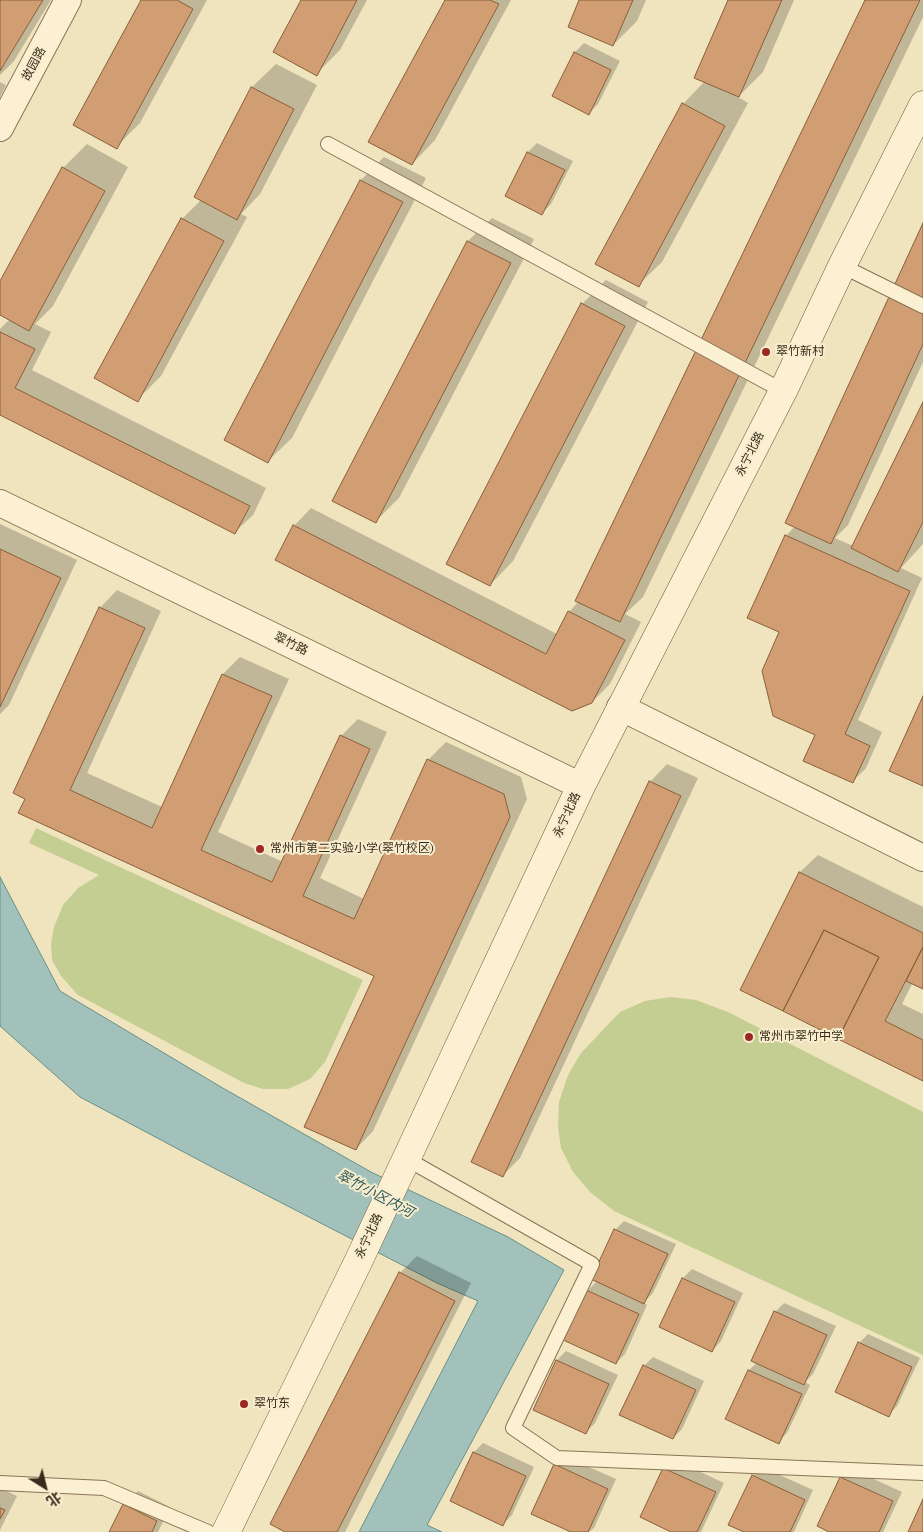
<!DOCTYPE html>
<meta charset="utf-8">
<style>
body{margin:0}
#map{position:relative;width:923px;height:1532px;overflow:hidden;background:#f0e4be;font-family:"IBM Plex Serif","Noto Sans SC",serif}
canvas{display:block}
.north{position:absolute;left:20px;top:1462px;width:50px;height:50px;-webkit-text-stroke:4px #f7edce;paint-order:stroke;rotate:144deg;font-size:14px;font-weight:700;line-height:20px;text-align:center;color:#382b1b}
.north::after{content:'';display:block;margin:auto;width:18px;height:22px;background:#382b1b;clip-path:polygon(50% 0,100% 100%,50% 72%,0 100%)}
</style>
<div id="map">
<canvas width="923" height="1532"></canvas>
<div class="north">北</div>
</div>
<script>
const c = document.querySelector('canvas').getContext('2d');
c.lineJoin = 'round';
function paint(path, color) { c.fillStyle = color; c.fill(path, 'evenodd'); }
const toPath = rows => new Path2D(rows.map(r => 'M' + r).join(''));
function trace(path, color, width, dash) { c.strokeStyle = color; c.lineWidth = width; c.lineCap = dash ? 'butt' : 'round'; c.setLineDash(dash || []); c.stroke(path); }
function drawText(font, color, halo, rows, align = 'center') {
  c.font = font + ' "IBM Plex Serif","Noto Sans SC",serif'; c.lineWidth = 4; c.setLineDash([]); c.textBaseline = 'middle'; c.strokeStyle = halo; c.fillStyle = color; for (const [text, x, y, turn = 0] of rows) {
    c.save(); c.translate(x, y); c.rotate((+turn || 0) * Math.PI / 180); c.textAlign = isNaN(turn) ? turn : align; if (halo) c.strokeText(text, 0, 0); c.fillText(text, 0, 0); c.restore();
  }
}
paint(toPath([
 [36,828,363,980,325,1062,310,1079,288,1089,263,1089,244,1083,78,995,61,976,52,960,51,944,54,927,63,905,78,888,99,875,29,843],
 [670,997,696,1000,728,1012,923,1112,923,1355,614,1211,590,1192,573,1172,561,1148,558,1127,559,1102,568,1075,581,1053,620,1012,645,1001]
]), '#c4ce92');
const water = toPath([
 [0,877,60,991,221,1087,371,1172,508,1237,564,1270,427,1525,442,1532,359,1532,478,1301,437,1283,210,1166,80,1097,36,1058,0,1026,0,877]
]);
paint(water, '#a2c1ba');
trace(water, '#698f88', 1);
paint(toPath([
 [0,0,51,0,14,61,0,75],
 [142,0,207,0,140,123,116,147],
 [303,0,367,0,340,50,316,74],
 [446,0,511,0,435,140,412,164],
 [581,0,646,0,637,21,613,45],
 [729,0,794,0,763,72,738,97,748,103,662,262,638,285,683,104,705,81],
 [866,0,923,0,923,17,643,597,625,614,641,622,610,684,592,702,294,526,311,508,557,634,569,612,579,601],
 [584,43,620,61,598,104,589,113,553,95,575,52],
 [276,64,317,85,260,194,241,214,247,217,161,376,137,400,182,219,201,200,195,197,252,87],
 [0,82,6,85,0,97],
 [537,143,573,161,551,204,542,213,506,195,528,152],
 [87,144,128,167,53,306,35,324,51,332,32,370,266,488,253,515,235,532,0,414,0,329,10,319,0,314,0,284,63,168],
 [384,157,426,178,292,438,268,461,361,180],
 [492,218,534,239,399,498,375,522,334,500,468,241],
 [923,226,923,362,848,525,835,538,853,546,923,404,923,544,901,568,922,578,858,720,882,732,866,768,852,782,817,734,781,632,786,536,795,526],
 [606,280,648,302,513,561,490,585,582,304],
 [0,524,77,560,9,705,0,714],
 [117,590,161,611,87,773,162,807,223,674,240,657,289,679,218,832,283,862,341,736,358,719,387,732,320,878,364,899,428,760,446,742,521,777,527,799,373,1131,356,1149,375,975,26,798,100,608],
 [667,764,698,778,520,1158,503,1175,650,782],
 [818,855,923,907,923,987,913,982,902,1004,923,1014,923,1080,741,989,800,872],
 [624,1221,676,1244,653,1293,643,1303,647,1305,625,1354,616,1363,587,1291,598,1280,615,1230],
 [417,1256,471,1283,345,1532,287,1532,400,1273],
 [692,1269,743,1293,721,1341,712,1351,683,1278],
 [784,1303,836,1326,813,1374,805,1382,810,1385,787,1433,778,1442,727,1419,749,1370,758,1362,775,1312],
 [868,1334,920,1358,897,1406,888,1415,859,1343],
 [566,1351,618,1375,595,1423,586,1432,534,1409,557,1360],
 [653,1357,704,1381,682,1429,673,1438,644,1366],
 [483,1443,534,1467,512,1515,503,1524,452,1501,474,1452],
 [564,1456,616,1479,594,1528,589,1532,574,1532,555,1465],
 [673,1459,724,1483,701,1532,674,1532,664,1468],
 [762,1467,813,1490,794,1532,747,1532,753,1476],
 [850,1468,902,1492,883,1532,832,1532,819,1526,841,1478],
 [0,1488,17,1496,0,1530],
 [138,1491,170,1507,158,1532,111,1532,124,1505]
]), '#0003');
const building = toPath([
 [0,0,43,0,0,71,0,0],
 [141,0,177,0,193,9,117,149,73,125,141,0],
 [301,0,357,0,317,76,273,52,301,0],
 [445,0,490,0,499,4,412,165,368,142,445,0],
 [579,0,633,0,613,46,568,27,579,0],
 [728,0,782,0,739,97,694,78,728,0],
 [865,0,920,0,620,622,575,601,865,0],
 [574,52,611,70,589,115,552,96,574,52],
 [251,87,294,109,237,220,194,197,251,87],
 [682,103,725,126,639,287,595,264,682,103],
 [527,152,565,170,542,215,505,196,527,152],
 [62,167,105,191,29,331,0,315,0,281,62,167],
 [360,180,403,202,268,463,224,440,360,180],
 [181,218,224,241,138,402,94,378,181,218],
 [923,223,923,344,831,544,785,523,923,223],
 [467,241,511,263,376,523,332,501,467,241],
 [581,303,625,326,490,586,446,564,581,303],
 [0,332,35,349,15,388,250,506,235,534,0,415,0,332],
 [923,402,923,522,898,572,851,548,923,402],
 [293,525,546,654,568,611,625,640,592,703,572,711,275,560,293,525],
 [785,535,910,591,845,734,870,746,853,783,803,761,815,735,773,716,762,671,779,632,747,618,785,535],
 [0,549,61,578,0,707,0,549],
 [99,607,145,628,70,790,152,828,222,674,272,696,201,850,272,882,340,735,370,749,303,896,354,919,427,759,504,794,510,817,356,1150,304,1127,374,976,18,813,25,799,13,793,99,607],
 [923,696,923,786,889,771,923,696],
 [649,781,681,796,503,1177,471,1162,649,781],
 [799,872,923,933,923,947,885,1021,923,1040,923,1081,838,1039,879,957,824,930,783,1011,740,990,799,872],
 [824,930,879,957,838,1039,783,1011,824,930],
 [923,947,923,989,906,981,923,947],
 [614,1229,668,1254,644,1304,591,1279,614,1229],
 [399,1272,455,1301,337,1532,285,1532,270,1524,399,1272],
 [682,1278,735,1302,712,1352,659,1327,682,1278],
 [586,1290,639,1314,616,1364,563,1340,586,1290],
 [774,1311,827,1335,804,1385,751,1361,774,1311],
 [858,1342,912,1367,889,1417,835,1392,858,1342],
 [556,1360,609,1384,586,1434,533,1410,556,1360],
 [643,1365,696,1390,673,1439,619,1415,643,1365],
 [748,1370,802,1394,779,1444,725,1419,748,1370],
 [473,1452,526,1476,503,1526,450,1501,473,1452],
 [554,1464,608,1489,588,1532,571,1532,531,1514,554,1464],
 [663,1468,716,1492,697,1532,671,1532,640,1517,663,1468],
 [752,1475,805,1500,790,1532,744,1532,728,1525,752,1475],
 [840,1477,893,1501,879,1532,829,1532,817,1526,840,1477],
 [923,1499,923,1532,908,1532,923,1499],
 [123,1504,157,1521,152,1532,109,1532,123,1504],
 [0,1508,5,1510,0,1519,0,1508]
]);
paint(building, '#d09e72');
trace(building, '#8a5e3a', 1);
const lane = toPath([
 [328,144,783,391],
 [842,266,923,306],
 [405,1158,592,1264,513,1428,557,1458,923,1473],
 [0,1483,104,1488,208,1532]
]);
const street = toPath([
 [0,128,68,0],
 [0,503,581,786],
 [620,707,923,858]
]);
const secondary = toPath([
 [226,1532,358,1262,581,786,783,391,842,266,923,105]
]);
trace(lane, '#897456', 16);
trace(street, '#897456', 28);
trace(secondary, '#6b5539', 29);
trace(lane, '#fbf0d1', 14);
trace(street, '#fbf0d1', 26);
trace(secondary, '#fbf0d1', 28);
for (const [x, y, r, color] of [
 [766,352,5,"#9b2823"],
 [260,849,5,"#9b2823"],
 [749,1037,5,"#9b2823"],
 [244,1404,5,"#9b2823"]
]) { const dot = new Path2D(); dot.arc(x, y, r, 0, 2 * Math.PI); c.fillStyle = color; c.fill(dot); trace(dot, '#f7edce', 2); }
drawText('12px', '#382b1b', '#f7edce', [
 ["故园路",34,64,-62],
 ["永宁北路",750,454,-63],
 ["翠竹路",291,644,26],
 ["永宁北路",567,815,-65],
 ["永宁北路",369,1236,-65]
]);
drawText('12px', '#382b1b', '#f7edce', [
 ["翠竹新村",776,352],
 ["常州市第二实验小学(翠竹校区)",270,849],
 ["常州市翠竹中学",759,1037],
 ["翠竹东",254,1404]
], 'left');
drawText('italic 14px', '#2a5858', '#f7edce', [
 ["翠竹小区内河",375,1194,28]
]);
</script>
